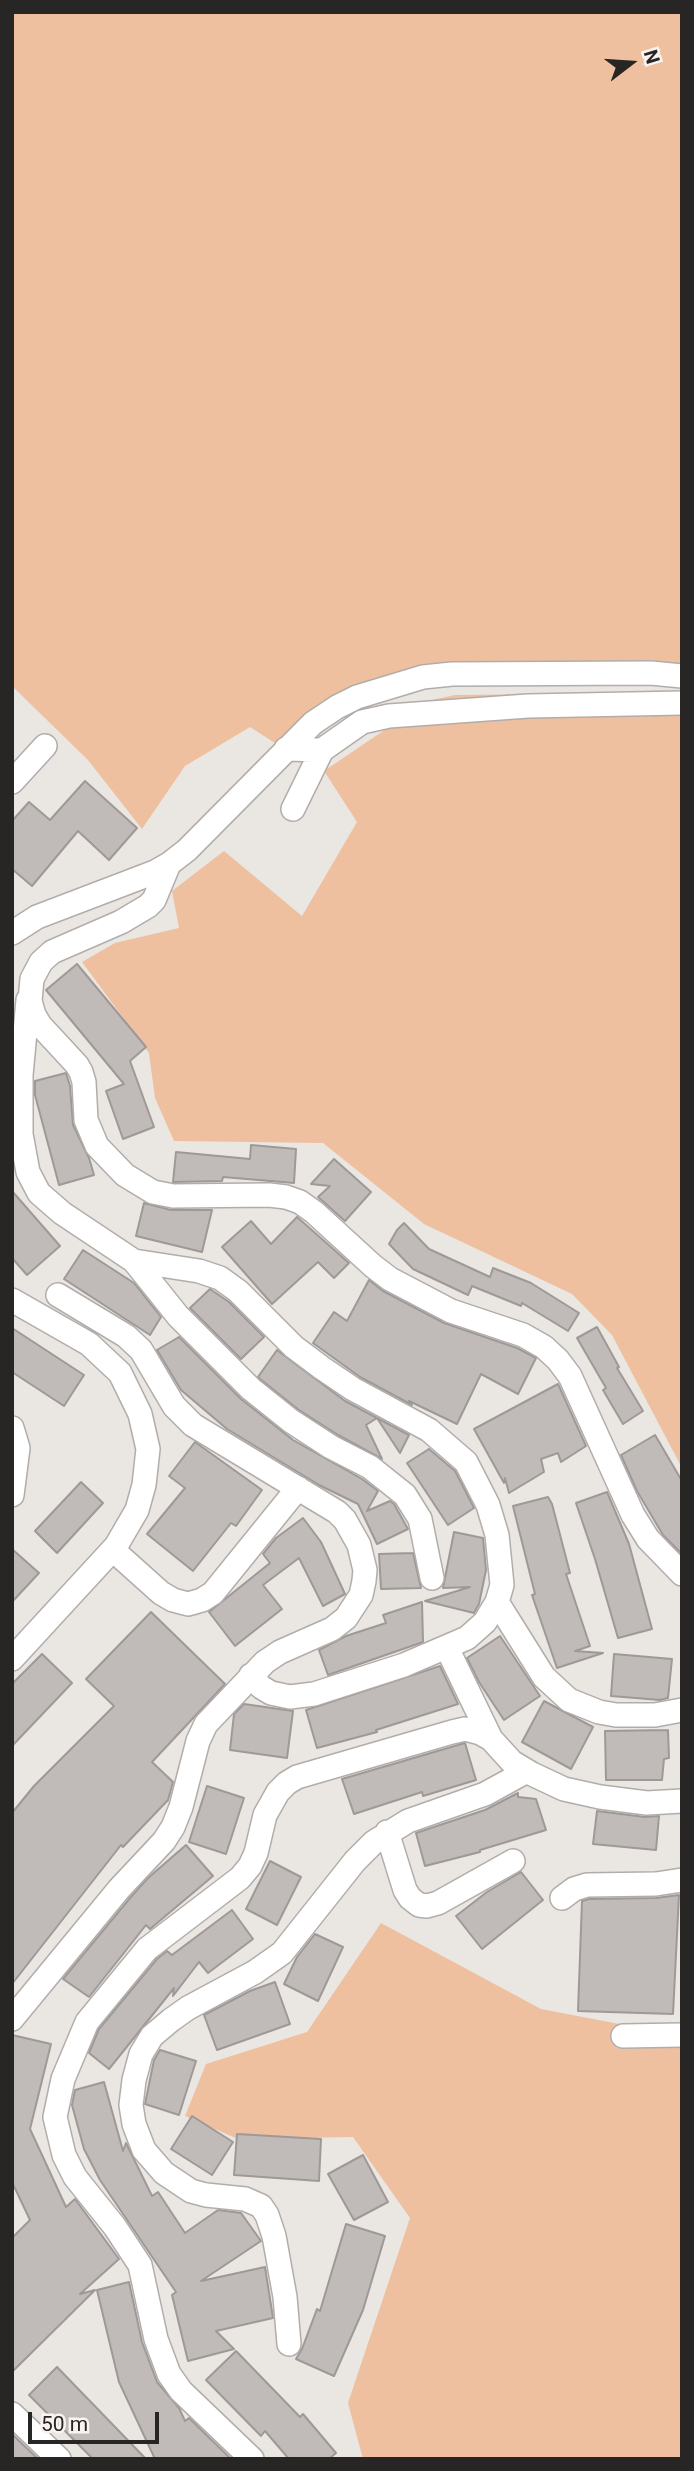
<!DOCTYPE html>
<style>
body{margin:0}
#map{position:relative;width:694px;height:2471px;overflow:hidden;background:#eae6e2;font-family:Roboto,sans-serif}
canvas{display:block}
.frame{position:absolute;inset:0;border:14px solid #282625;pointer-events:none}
.north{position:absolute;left:596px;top:28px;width:70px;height:70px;-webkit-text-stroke:5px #f8f3f0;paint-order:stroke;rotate:73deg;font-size:19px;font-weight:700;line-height:28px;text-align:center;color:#282625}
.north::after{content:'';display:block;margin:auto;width:24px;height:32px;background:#282625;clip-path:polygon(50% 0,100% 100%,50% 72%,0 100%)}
.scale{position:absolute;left:28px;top:2412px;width:131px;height:32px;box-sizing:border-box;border:4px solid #282625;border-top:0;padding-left:9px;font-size:21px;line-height:24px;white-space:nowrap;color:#282625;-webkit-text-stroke:5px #f8f3f0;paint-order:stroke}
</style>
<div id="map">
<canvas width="694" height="2471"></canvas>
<div class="frame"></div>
<div class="north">N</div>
<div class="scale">50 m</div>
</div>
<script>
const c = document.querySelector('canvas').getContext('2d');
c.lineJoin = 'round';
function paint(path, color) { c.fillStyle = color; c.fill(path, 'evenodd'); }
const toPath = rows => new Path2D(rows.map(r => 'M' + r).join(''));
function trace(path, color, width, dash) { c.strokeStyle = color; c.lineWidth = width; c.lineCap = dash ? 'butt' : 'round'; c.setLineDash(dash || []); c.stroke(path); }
paint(toPath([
 [12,12,682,12,682,667,439,668,278,745,250,727,185,766,142,829,88,760,12,686],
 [663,693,682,694,682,1468,612,1335,572,1294,424,1224,323,1143,174,1141,155,1098,149,1053,82,962,115,943,179,928,172,891,224,851,302,916,357,822,324,771,386,729,442,720,409,705,455,695],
 [381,1923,541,2009,682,2036,682,2459,363,2459,348,2403,410,2218,353,2137,238,2139,185,2116,206,2064,307,2032]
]), '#eec09f');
const building = toPath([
 [85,781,137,828,109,860,78,831,32,886,12,869,12,821,29,802,50,820,85,781],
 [77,964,146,1047,130,1061,154,1127,123,1139,106,1091,124,1084,46,990,77,964],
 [66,1073,70,1086,73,1125,89,1158,94,1175,59,1185,35,1095,35,1081,66,1073],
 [251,1145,296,1149,294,1183,223,1177,222,1181,173,1182,176,1152,250,1159,251,1145],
 [334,1159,371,1192,345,1221,318,1197,330,1186,311,1184,334,1159],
 [12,1191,60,1246,27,1275,12,1258,12,1191],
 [144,1203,171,1210,212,1210,202,1252,136,1236,144,1203],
 [297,1217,349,1263,334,1278,318,1262,272,1304,222,1247,251,1221,271,1244,297,1217],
 [404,1223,429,1249,490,1277,493,1268,531,1283,579,1313,568,1331,522,1303,521,1306,472,1286,468,1295,413,1269,389,1244,397,1230,404,1223],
 [83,1250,134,1283,161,1317,150,1335,64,1279,83,1250],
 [369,1280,383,1291,444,1323,517,1348,536,1358,518,1394,481,1374,457,1424,409,1401,412,1405,360,1377,313,1343,334,1312,347,1321,369,1280],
 [210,1289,229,1302,264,1337,241,1359,190,1308,210,1289],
 [597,1327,619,1367,617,1368,643,1411,623,1424,603,1390,606,1388,577,1338,597,1327],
 [12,1328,84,1375,64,1406,12,1372,12,1328],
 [179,1337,241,1399,293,1440,362,1479,378,1491,367,1511,390,1501,394,1504,408,1529,377,1544,358,1504,319,1485,227,1429,181,1390,157,1350,179,1337],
 [277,1350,345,1401,409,1435,400,1453,377,1418,366,1425,382,1459,338,1435,299,1410,260,1379,258,1377,277,1350],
 [558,1384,586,1446,561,1462,558,1453,541,1459,544,1472,509,1493,505,1478,504,1483,474,1429,558,1384],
 [655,1435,682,1481,682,1554,663,1535,637,1491,621,1455,655,1435],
 [195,1442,262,1490,236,1526,231,1523,193,1571,147,1534,185,1488,169,1476,195,1442],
 [429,1449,455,1471,474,1508,448,1525,407,1463,429,1449],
 [81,1482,103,1503,57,1553,35,1531,81,1482],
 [607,1492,629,1544,652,1629,618,1638,595,1559,576,1503,607,1492],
 [548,1497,552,1504,570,1573,566,1574,590,1646,575,1651,603,1653,557,1668,532,1595,535,1594,513,1506,548,1497],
 [303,1518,321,1542,345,1594,323,1606,299,1558,263,1585,282,1609,235,1646,209,1612,270,1563,263,1554,276,1538,303,1518],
 [454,1532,483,1538,486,1570,479,1604,474,1613,425,1601,470,1587,443,1588,454,1532],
 [12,1549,39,1573,12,1602,12,1549],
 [413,1553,421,1588,381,1589,379,1554,413,1553],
 [422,1602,423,1642,328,1675,319,1650,346,1636,386,1623,383,1615,422,1602],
 [151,1612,225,1684,152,1762,173,1782,168,1800,123,1847,121,1845,12,1984,12,1813,34,1786,114,1706,86,1679,151,1612],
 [500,1636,540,1696,504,1720,479,1682,467,1658,500,1636],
 [42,1654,72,1683,12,1746,12,1684,42,1654],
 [614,1654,672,1659,668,1698,660,1700,611,1696,614,1654],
 [440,1666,458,1704,376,1730,377,1732,317,1748,306,1710,440,1666],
 [544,1701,593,1727,571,1769,522,1742,544,1701],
 [244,1704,293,1711,287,1758,230,1750,234,1714,244,1704],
 [668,1730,669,1758,664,1759,662,1780,606,1780,605,1731,668,1730],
 [465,1743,476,1780,423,1796,422,1792,354,1814,342,1779,465,1743],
 [207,1786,244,1798,226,1854,189,1842,207,1786],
 [518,1793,518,1797,536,1799,546,1830,480,1850,480,1852,425,1866,416,1833,485,1810,518,1793],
 [597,1811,645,1817,659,1816,656,1850,593,1844,597,1811],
 [186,1845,213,1876,150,1929,146,1925,89,1997,63,1979,130,1898,148,1878,186,1845],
 [270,1861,301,1877,277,1925,246,1909,270,1861],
 [521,1872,543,1900,482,1949,456,1916,487,1892,521,1872],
 [679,1895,673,2014,578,2011,582,1901,589,1899,656,1898,679,1895],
 [232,1910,253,1939,208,1973,199,1962,173,1996,174,1988,109,2069,89,2053,99,2029,157,1959,167,1951,172,1955,232,1910],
 [315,1934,343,1947,318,2001,284,1984,297,1957,315,1934],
 [275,1982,290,2024,217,2050,204,2015,250,1991,275,1982],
 [12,2035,51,2044,30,2129,66,2207,75,2199,119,2259,80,2294,95,2290,12,2372,12,2238,30,2220,12,2182,12,2035],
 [160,2050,196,2061,179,2115,145,2104,154,2060,160,2050],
 [104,2082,123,2151,126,2143,152,2196,158,2192,185,2233,218,2210,241,2213,261,2241,201,2281,265,2267,273,2318,216,2331,234,2349,188,2361,172,2295,176,2292,100,2180,84,2149,72,2105,75,2090,104,2082],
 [192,2116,233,2142,212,2175,171,2149,192,2116],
 [237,2134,321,2139,319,2181,234,2175,237,2134],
 [363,2155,388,2202,354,2220,328,2174,363,2155],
 [346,2224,385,2236,363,2310,334,2376,296,2359,302,2349,317,2309,320,2311,346,2224],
 [129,2282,142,2342,157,2382,179,2408,185,2421,189,2418,231,2459,155,2459,119,2382,97,2290,129,2282],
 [236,2351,300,2417,303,2414,336,2453,329,2459,289,2459,265,2431,261,2436,206,2380,236,2351],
 [57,2367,146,2459,93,2459,29,2395,57,2367],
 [12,2434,38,2459,12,2459,12,2434]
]);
paint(building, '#c0bbb8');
trace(building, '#9e9996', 2);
const minor = toPath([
 [286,749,322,750,362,722,389,716,528,706,682,703],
 [12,782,45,746],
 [293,809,322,750],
 [169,864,154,900,148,906,121,922,52,952,41,962,32,979,30,1001,34,1015,40,1025,77,1065,81,1072,84,1082,86,1120,97,1146,125,1175,153,1192,173,1196,269,1195,286,1197,300,1202,314,1212,373,1266,390,1279,451,1311,523,1335,544,1347,558,1360,570,1376,633,1515,648,1539,682,1574],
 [12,933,37,917,155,872,169,864,187,850,313,723,337,707,357,697,423,677,452,674,651,673,682,676],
 [28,1000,21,1075,21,1134,28,1172,39,1193,62,1213,134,1261,178,1316,251,1389,291,1421,331,1447,370,1467,405,1495,420,1519,432,1578],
 [134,1261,199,1271,220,1278,238,1291,294,1347,322,1368,353,1389,429,1430,466,1462,488,1505,497,1535,502,1585,497,1602,485,1622,467,1638,404,1665,314,1694,290,1697,271,1693,261,1687,251,1675],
 [12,1300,89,1344,120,1373,140,1414,148,1449,144,1485,137,1510,116,1546,12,1659],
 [12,1428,18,1448,12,1495],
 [113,1550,161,1593,173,1600,188,1604,202,1600,213,1593,298,1488],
 [497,1602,544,1677,569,1700,599,1712,616,1715,655,1715,682,1710],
 [447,1648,491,1739,512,1762,532,1774,564,1789,600,1797,647,1803,682,1801],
 [387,1832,405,1890,410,1898,419,1905,427,1906,438,1903,513,1861],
 [562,1898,574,1889,587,1885,656,1884,682,1880],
 [12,2019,119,1889,164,1841,173,1827,181,1807,198,1741,206,1724,265,1662,280,1652,332,1629,346,1618,361,1595,364,1581,365,1570,359,1545,345,1520,337,1512,193,1425,174,1406,141,1350,126,1336,58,1295],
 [623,2036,682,2035],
 [289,2344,285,2297,274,2236,267,2215,261,2206,245,2199,206,2195,191,2191,164,2173,144,2150,134,2124,131,2105,134,2080,141,2054,152,2036,171,2020,188,2008,255,1972,282,1953,355,1861,374,1842,408,1821,485,1794,527,1771],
 [12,2414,59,2459],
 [252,2459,181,2391,169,2374,156,2339,140,2265,115,2227,75,2177,64,2155,55,2117,63,2079,87,2022,147,1949,240,1878,250,1866,256,1853,265,1815,278,1792,287,1783,297,1777,452,1732,465,1729,480,1733,491,1739]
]);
trace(minor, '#b2adaa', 26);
trace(minor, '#fff', 23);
</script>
